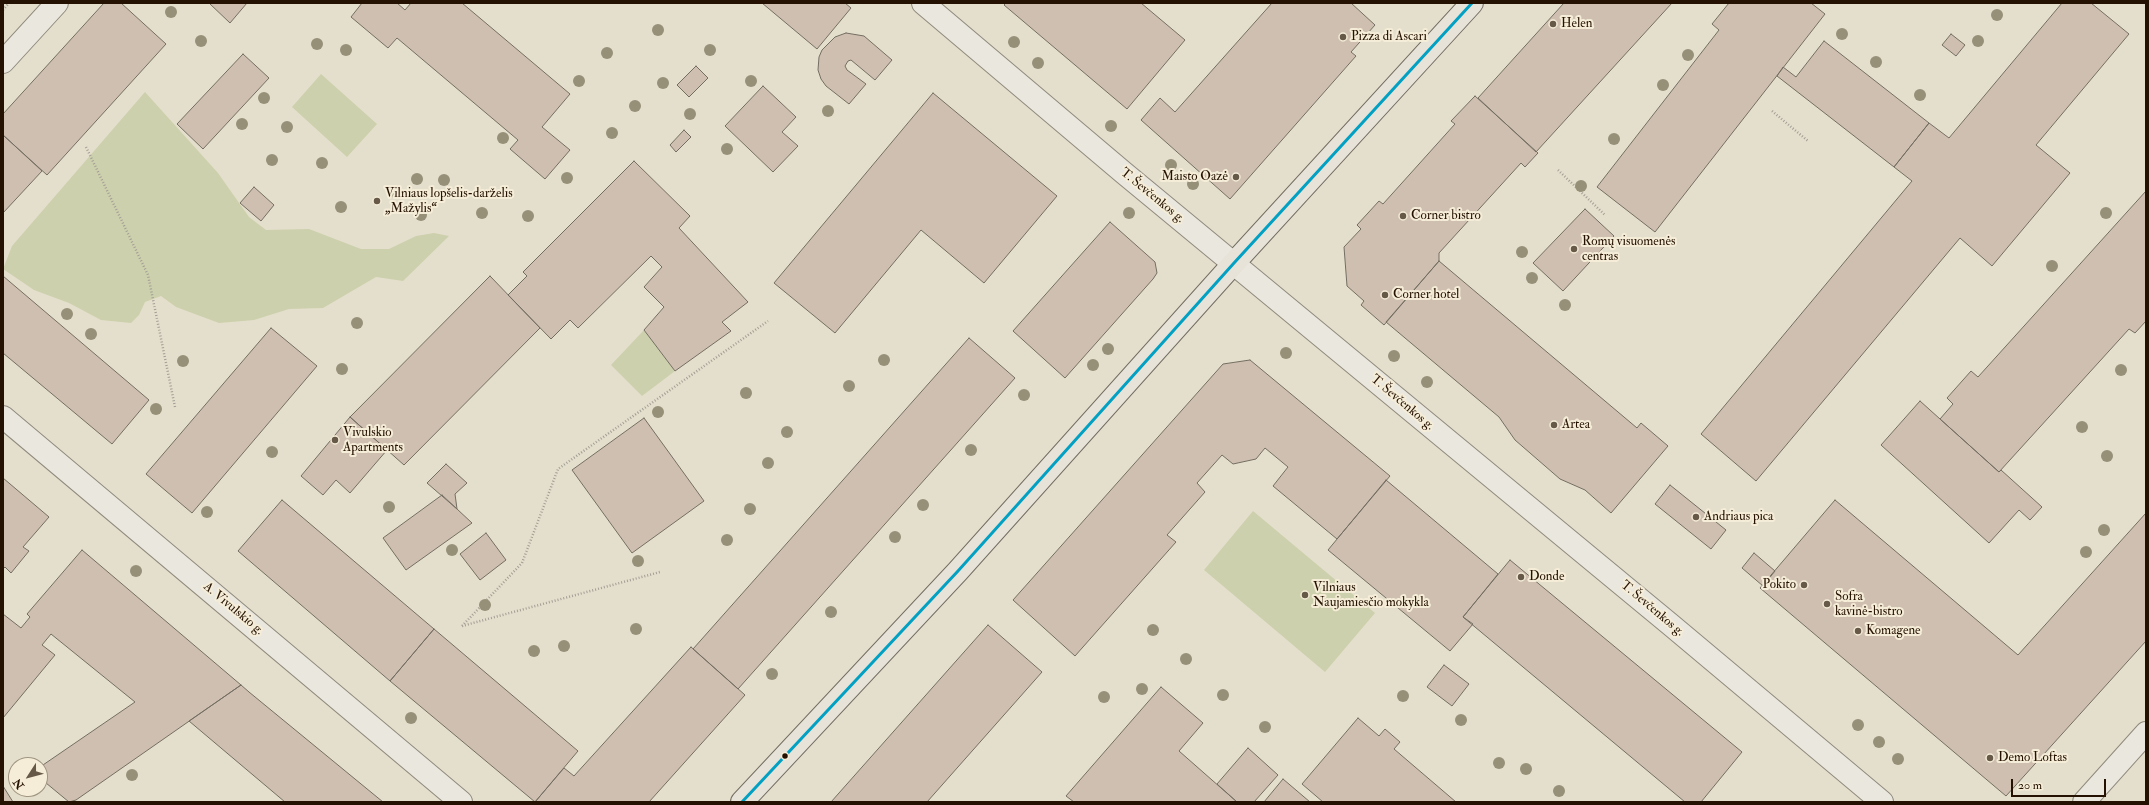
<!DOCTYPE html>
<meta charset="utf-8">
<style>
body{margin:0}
#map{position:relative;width:2149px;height:805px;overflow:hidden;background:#e4dfcc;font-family:"IM FELL Double Pica",serif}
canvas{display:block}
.frame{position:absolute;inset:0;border:4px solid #241101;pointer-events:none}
.north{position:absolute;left:8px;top:757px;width:40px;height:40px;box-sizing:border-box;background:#f5edd7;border:1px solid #a19581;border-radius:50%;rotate:234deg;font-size:11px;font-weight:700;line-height:16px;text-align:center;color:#241101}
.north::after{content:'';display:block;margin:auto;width:14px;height:18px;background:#675948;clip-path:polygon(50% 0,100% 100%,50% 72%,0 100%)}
.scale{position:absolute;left:2011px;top:779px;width:95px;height:18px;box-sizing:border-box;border:2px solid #241101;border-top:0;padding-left:5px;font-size:12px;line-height:14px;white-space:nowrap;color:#241101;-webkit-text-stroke:3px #f5edd7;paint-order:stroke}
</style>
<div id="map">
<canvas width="2149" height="805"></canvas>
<div class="frame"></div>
<div class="north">N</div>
<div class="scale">20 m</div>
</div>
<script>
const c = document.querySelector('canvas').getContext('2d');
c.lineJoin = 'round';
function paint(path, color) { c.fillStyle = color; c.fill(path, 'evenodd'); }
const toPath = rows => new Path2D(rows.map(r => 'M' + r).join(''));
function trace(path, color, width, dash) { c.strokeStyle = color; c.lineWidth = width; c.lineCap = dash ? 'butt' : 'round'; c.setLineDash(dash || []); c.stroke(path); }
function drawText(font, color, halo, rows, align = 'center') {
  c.font = font + ' "IM FELL Double Pica",serif'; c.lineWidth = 4; c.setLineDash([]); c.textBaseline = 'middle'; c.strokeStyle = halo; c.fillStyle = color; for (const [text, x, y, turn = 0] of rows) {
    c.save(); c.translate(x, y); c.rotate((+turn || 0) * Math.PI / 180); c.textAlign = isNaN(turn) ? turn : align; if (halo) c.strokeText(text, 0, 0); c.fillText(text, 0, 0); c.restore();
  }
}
paint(toPath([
 [321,74,377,124,347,157,292,107],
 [145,92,218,173,249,217,266,230,309,229,361,249,389,249,416,236,434,233,449,236,403,281,376,277,323,308,289,309,254,320,219,323,176,307,161,296,145,302,139,315,131,323,101,320,69,303,34,290,3,269,12,246],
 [644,330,675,371,642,396,611,365],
 [1253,511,1375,613,1325,672,1204,570]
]), '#cdd0ac');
const building = toPath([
 [104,3,121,3,166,44,47,175,3,135,3,114,104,3],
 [209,3,247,3,230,23,209,3],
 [362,3,397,3,405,10,411,3,462,3,570,94,542,127,570,150,545,179,510,149,518,140,397,38,388,48,351,17,362,3],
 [762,3,845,3,851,8,817,49,762,3],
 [1006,3,1141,3,1185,40,1127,109,1004,5,1006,3],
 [1272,3,1351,3,1375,25,1351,52,1356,56,1230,199,1141,120,1160,98,1175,112,1272,3],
 [1564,3,1672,3,1536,152,1478,98,1564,3],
 [1729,3,1811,3,1825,14,1655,232,1597,187,1719,30,1712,24,1729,3],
 [2062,3,2091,3,2129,34,2036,145,2070,173,1992,266,1960,238,1756,481,1701,434,1912,181,1894,167,1929,123,1949,138,2062,3],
 [846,33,864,36,892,60,875,80,851,60,848,61,845,66,847,70,866,84,849,104,826,86,821,79,818,70,819,57,822,50,835,37,846,33],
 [1951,34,1965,45,1956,56,1942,45,1951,34],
 [1824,41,1929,123,1894,167,1777,76,1783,67,1796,77,1824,41],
 [243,54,269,78,203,149,177,124,243,54],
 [696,66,708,78,689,97,677,85,696,66],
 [763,86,796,117,782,132,798,146,773,172,725,126,763,86],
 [933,93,1057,196,984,283,921,230,835,333,774,283,933,93],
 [1475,96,1538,153,1525,167,1521,163,1439,253,1439,261,1384,325,1361,305,1364,301,1347,286,1344,247,1361,229,1357,225,1379,201,1383,204,1455,124,1451,121,1475,96],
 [684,130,691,137,676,152,670,145,684,130],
 [3,135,42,171,3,213,3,135],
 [634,161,690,216,679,228,748,302,722,322,731,331,675,371,644,330,664,307,644,287,662,267,651,256,578,328,570,320,551,339,508,295,527,276,523,272,634,161],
 [254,187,274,205,261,221,240,203,254,187],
 [2146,191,2146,321,2135,333,2129,329,1999,472,1940,419,1953,404,1947,398,1971,371,1978,377,2146,191],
 [1585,209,1614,236,1563,291,1533,263,1585,209],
 [1110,222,1155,262,1157,273,1153,279,1065,378,1013,331,1110,222],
 [1439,261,1637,428,1641,423,1668,446,1611,513,1585,490,1560,479,1515,440,1499,417,1386,322,1439,261],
 [3,276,149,400,112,444,3,353,3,276],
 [490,276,540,328,404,465,350,417,490,276],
 [271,328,317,366,192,513,146,474,271,328],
 [969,338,1015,378,738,689,693,649,969,338],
 [1250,360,1390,476,1337,539,1273,486,1288,467,1265,448,1256,459,1233,464,1222,455,1197,483,1205,492,1167,535,1176,542,1075,656,1013,600,1223,364,1250,360],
 [1920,401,1999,472,2001,470,2042,507,2030,520,2019,510,1989,543,1881,445,1920,401],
 [350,417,387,450,350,493,336,480,323,495,301,476,350,417],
 [644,418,704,501,632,553,572,470,644,418],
 [446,464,467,483,455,494,457,509,427,483,446,464],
 [3,478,49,517,23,547,29,551,11,573,5,567,3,569,3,478],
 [1386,480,1498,574,1463,617,1473,624,1450,651,1328,550,1386,480],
 [1670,485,1726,530,1711,549,1655,504,1670,485],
 [442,495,472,523,406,570,383,538,442,495],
 [282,500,434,629,390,681,238,551,282,500],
 [1835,500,2018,655,2146,513,2146,641,2006,796,1760,588,1835,500],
 [486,533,506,560,480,580,460,554,486,533],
 [82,550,241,685,76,800,69,802,40,778,40,767,135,702,51,634,42,645,55,655,3,718,3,614,21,628,30,617,27,614,82,550],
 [1754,553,1775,571,1763,586,1742,568,1754,553],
 [1510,560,1742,752,1701,802,1685,802,1463,617,1510,560],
 [988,625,1042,672,927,802,831,802,988,625],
 [434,629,578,751,535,802,390,681,434,629],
 [691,647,745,695,649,802,535,802,564,768,574,776,691,647],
 [1444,665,1469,684,1452,706,1427,687,1444,665],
 [241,685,249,692,383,802,285,802,189,721,241,685],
 [1161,687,1203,723,1179,751,1237,802,1074,802,1066,796,1161,687],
 [1358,718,1379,736,1385,729,1400,742,1394,749,1456,802,1323,802,1302,784,1358,718],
 [1248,748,1278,775,1254,802,1237,802,1217,784,1248,748],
 [1283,779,1310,802,1264,802,1283,779],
 [3,786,13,802,3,802,3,786]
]);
paint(building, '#cfbfb1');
trace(building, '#746e62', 1);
const street = toPath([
 [923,3,1124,173,1671,625,1882,802],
 [3,62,57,3],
 [3,417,461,802],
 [2084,802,2146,733]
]);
const primary = toPath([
 [742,802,958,571,1234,263,1472,3]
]);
trace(street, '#908a7d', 24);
trace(primary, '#746e62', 24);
trace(toPath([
 [3,10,9,3],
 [1772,111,1808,141],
 [86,147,148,275,175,407],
 [1558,170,1605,215],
 [462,626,522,563,558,469,768,321],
 [462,626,660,572]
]), '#a39e95', 2.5, [1, 2]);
trace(street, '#eae7de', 22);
trace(primary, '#e7e3d9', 22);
trace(toPath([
 [742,802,958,571,1234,263,1472,3]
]), '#02a1c4', 3);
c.fillStyle = '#979078';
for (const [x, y] of [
 [171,12],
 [1997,15],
 [658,30],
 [1842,34],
 [201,41],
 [1978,41],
 [1014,42],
 [317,44],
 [346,50],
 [710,50],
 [607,53],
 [1688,55],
 [1876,62],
 [1038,63],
 [579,81],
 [751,81],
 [663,83],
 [1663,85],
 [1920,95],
 [264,98],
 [635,106],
 [828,111],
 [690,114],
 [242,124],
 [1111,126],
 [287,127],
 [612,133],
 [503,138],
 [1614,139],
 [727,149],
 [272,160],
 [322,163],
 [1171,165],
 [567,178],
 [417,179],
 [444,180],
 [1193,184],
 [1581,186],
 [395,192],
 [341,207],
 [482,213],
 [1129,213],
 [2106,213],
 [421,215],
 [528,216],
 [1522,252],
 [2052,266],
 [1532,278],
 [1565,305],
 [67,314],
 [357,323],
 [91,334],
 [1108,349],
 [1286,353],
 [1394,356],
 [884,360],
 [183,361],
 [1093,365],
 [342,369],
 [2121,370],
 [1427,382],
 [849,386],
 [746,393],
 [1024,395],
 [156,409],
 [658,412],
 [2082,427],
 [787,432],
 [971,450],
 [272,452],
 [2107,456],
 [768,463],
 [923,505],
 [389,507],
 [750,509],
 [207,512],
 [2104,530],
 [895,537],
 [727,540],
 [452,550],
 [2086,552],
 [638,561],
 [136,571],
 [485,605],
 [831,612],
 [636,629],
 [1153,630],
 [564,646],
 [534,651],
 [1186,659],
 [772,674],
 [1142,689],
 [1223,695],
 [1403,696],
 [1104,697],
 [411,718],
 [1461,720],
 [1858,725],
 [1265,727],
 [1879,742],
 [1898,759],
 [1499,763],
 [1526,769],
 [132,775],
 [1559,791]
]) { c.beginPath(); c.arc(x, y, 6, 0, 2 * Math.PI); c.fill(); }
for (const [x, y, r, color] of [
 [1553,24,4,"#675948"],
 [1343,37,4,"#675948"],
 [1236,177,4,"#675948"],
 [377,201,4,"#675948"],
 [1403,216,4,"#675948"],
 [1574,249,4,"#675948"],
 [1385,295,4,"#675948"],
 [1554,425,4,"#675948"],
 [335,440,4,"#675948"],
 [1696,517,4,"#675948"],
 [1521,577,4,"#675948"],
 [1804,585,4,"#675948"],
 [1305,595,4,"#675948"],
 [1827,604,4,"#675948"],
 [1858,631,4,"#675948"],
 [785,756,3.5,"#241101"],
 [1990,758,4,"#675948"]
]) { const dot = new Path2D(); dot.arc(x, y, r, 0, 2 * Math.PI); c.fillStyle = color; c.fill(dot); trace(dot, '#f5edd7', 1.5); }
drawText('13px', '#241101', '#f5edd7', [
 ["Helen",1561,24],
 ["Pizza di Ascari",1351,37],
 ["Maisto Oazė",1228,177,"right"],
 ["Vilniaus lopšelis-darželis",385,194],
 ["„Mažylis“",385,209],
 ["Corner bistro",1411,216],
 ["Romų visuomenės",1582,242],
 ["centras",1582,257],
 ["Corner hotel",1393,295],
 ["Artea",1562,425],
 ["Vivulskio",343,433],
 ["Apartments",343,448],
 ["Andriaus pica",1704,517],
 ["Donde",1529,577],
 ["Pokito",1796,585,"right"],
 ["Vilniaus",1313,588],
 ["Naujamiesčio mokykla",1313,603],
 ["Sofra",1835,597],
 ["kavinė-bistro",1835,612],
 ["Komagene",1866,631],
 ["Demo Loftas",1998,758]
], 'left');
drawText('13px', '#241101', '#f5edd7', [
 ["T. Ševčenkos g.",1152,196,39],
 ["T. Ševčenkos g.",1402,403,40],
 ["A. Vivulskio g.",233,609,40],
 ["T. Ševčenkos g.",1652,609,40]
]);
</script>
